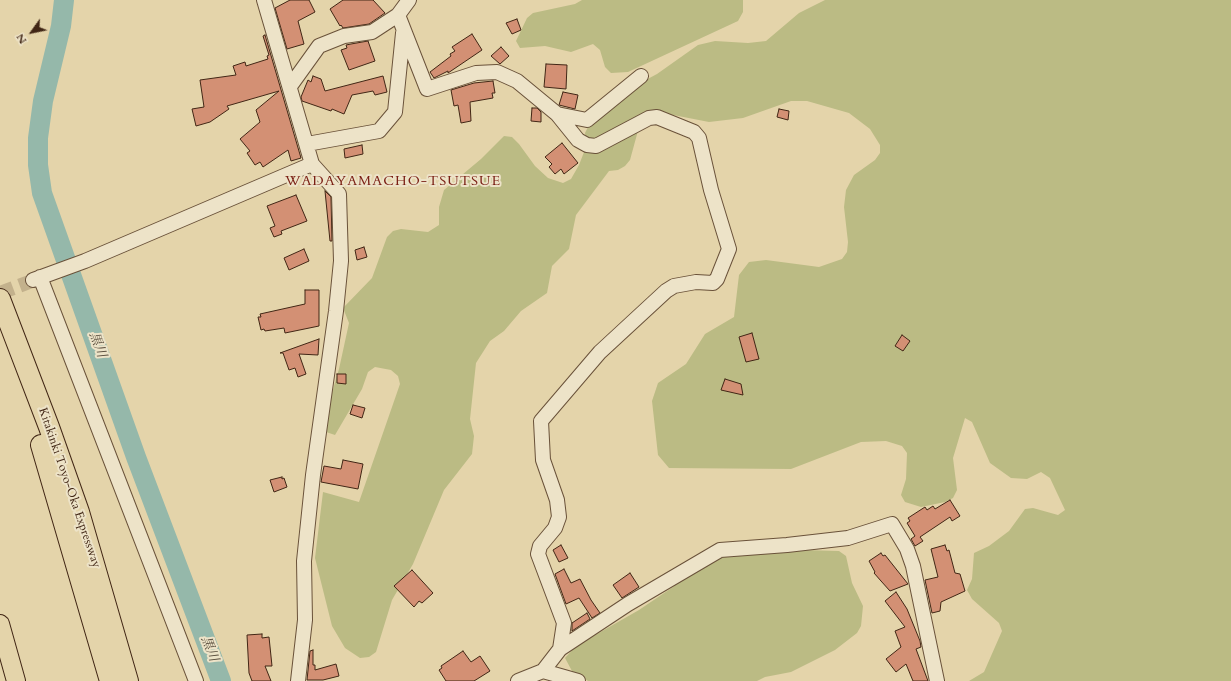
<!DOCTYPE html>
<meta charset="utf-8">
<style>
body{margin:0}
#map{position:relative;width:1231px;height:681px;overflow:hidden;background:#e4d4aa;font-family:Cardo,serif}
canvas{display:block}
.north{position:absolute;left:12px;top:12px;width:40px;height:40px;-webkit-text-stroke:3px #ede3c8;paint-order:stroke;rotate:237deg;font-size:11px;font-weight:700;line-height:16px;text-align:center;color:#412615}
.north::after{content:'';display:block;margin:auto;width:14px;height:18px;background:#412615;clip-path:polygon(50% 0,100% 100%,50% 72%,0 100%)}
</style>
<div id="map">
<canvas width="1231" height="681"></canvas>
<div class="north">N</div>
</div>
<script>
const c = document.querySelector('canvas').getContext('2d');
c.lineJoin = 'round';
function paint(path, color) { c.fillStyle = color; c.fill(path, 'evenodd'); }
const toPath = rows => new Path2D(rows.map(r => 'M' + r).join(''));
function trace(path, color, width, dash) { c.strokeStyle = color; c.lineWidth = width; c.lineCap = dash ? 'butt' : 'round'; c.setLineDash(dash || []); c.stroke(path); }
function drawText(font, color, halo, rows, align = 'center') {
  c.font = font + ' Cardo,"Noto Serif JP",serif'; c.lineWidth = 4; c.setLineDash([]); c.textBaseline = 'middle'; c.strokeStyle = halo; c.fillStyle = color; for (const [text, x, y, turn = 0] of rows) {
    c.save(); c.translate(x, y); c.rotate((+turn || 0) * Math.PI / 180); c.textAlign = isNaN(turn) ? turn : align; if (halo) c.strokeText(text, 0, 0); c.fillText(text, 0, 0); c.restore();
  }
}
paint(toPath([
 [582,0,743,0,743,12,738,21,628,72,611,73,605,67,600,50,593,44,571,52,545,46,520,48,516,41,527,18,533,13,575,4],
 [825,0,1231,0,1231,681,969,681,984,672,1002,631,999,623,972,599,967,590,972,579,974,553,989,546,1009,531,1025,509,1033,508,1058,515,1065,510,1050,478,1041,472,1027,479,1011,478,990,463,972,422,965,418,953,458,957,490,953,498,945,502,921,507,905,502,901,495,906,479,907,453,902,446,886,441,861,442,791,469,669,468,658,455,652,401,658,383,686,364,705,334,734,317,739,275,749,262,766,260,819,267,842,259,847,252,848,242,844,207,846,190,854,175,875,160,880,153,880,145,870,129,849,113,807,101,791,101,743,118,709,122,658,112,639,127,630,160,625,166,618,170,609,171,576,215,569,249,552,266,547,293,521,311,504,331,490,341,476,363,470,419,474,436,472,454,444,490,413,564,392,600,376,652,369,657,360,658,345,648,332,626,315,558,323,492,359,502,400,384,398,376,391,370,375,367,368,372,362,389,335,435,326,432,323,423,339,369,349,323,343,308,372,278,387,237,393,231,401,229,428,232,439,225,439,207,444,190,481,159,504,136,512,137,519,144,535,166,548,178,563,183,571,179,579,165,586,147,585,133,589,125,627,90,657,74,698,45,715,41,748,43,766,41,799,13],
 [768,549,839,551,846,556,852,583,863,606,861,626,857,633,835,650,791,672,765,677,757,681,588,681,572,671,565,658,576,646,639,610,673,587,697,563,711,554]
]), '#bbbb84');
trace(toPath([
 [64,0,61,26,43,101,38,138,38,165,42,193,136,457,221,681]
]), '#95b8aa', 20);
const building = toPath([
 [290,0,309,0,315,12,298,21,304,44,287,49,275,8,290,0],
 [343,0,373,0,385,13,369,24,343,28,341,25,340,26,330,9,343,0],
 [517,19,521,30,512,34,506,23,517,19],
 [472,34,482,50,448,73,448,71,434,78,430,72,451,56,450,54,455,51,452,47,472,34],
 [265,35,301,158,291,161,288,150,263,167,260,162,255,165,247,153,250,151,240,139,260,122,256,110,279,91,227,106,229,109,210,122,196,126,192,109,204,107,200,80,236,75,233,66,245,62,246,66,268,59,267,56,269,55,263,36,265,35],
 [368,41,375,61,349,70,341,50,347,48,346,45,351,44,368,41],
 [501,47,509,56,500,64,491,56,501,47],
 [546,64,567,65,566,89,544,87,546,64],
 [313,76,321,79,325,91,383,76,387,92,375,95,373,91,352,95,344,114,332,109,331,111,302,101,301,97,308,80,311,82,313,76],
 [493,81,495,93,492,93,493,98,470,102,471,121,461,123,458,105,454,106,451,90,474,83,493,81],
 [563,92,578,95,575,109,559,105,563,92],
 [532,108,537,108,541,112,541,122,531,121,532,108],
 [779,109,789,111,788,120,777,117,779,109],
 [562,143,578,163,564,174,561,169,555,174,549,167,552,164,545,157,562,143],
 [362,145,363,154,345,158,344,149,362,145],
 [325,191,331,197,332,241,330,241,325,191],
 [296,195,307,221,281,231,282,234,274,237,270,228,275,226,267,206,296,195],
 [364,247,367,257,357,260,355,250,364,247],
 [304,249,309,261,289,270,284,258,304,249],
 [305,290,319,290,319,326,285,333,284,328,265,331,264,329,261,330,258,317,261,317,260,314,305,304,305,290],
 [752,333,759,359,746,362,739,337,752,333],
 [902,335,910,341,903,351,895,346,902,335],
 [319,339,318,355,299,354,306,374,298,377,295,368,289,370,283,353,280,353,319,339],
 [337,374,346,374,346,384,337,383,337,374],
 [725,379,741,384,743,395,721,390,725,379],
 [353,405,365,408,362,418,350,414,353,405],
 [343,460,363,464,358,489,321,482,324,466,341,469,343,460],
 [282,477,282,479,284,478,287,487,274,492,270,480,282,477],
 [950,500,960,516,952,521,950,517,920,537,923,541,915,546,911,539,915,536,907,523,910,521,908,518,925,507,927,510,933,506,935,509,950,500],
 [561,545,568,558,559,562,553,550,561,545],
 [945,545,947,551,949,550,955,573,960,574,965,591,941,602,940,611,932,613,925,580,938,577,931,549,945,545],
 [881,553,883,556,885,555,908,584,890,591,881,581,874,573,875,572,869,561,881,553],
 [564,569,571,583,580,579,591,600,600,613,592,618,579,598,566,604,555,574,564,569],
 [412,570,433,593,422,603,419,601,414,607,394,586,412,570],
 [630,573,639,587,622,598,613,585,630,573],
 [896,592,907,609,920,641,921,647,916,649,928,681,913,681,906,664,896,672,886,659,901,647,895,631,905,627,885,601,896,592],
 [587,613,590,619,572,631,572,623,587,613],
 [262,634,262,638,269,637,272,666,265,666,271,681,252,681,249,673,247,635,262,634],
 [313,650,313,665,315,665,315,670,336,664,339,676,323,680,307,680,310,651,313,650],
 [463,651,471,662,480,656,490,671,474,681,446,681,439,670,442,668,441,666,463,651]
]);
paint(building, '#d39074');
trace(building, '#412615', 1);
trace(toPath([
 [0,293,32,281]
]), '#c3b18c', 14, [14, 7]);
const minor = toPath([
 [264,0,312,164,339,194,341,261,336,311,313,475,304,561,305,620,298,681],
 [398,15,427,89,476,73,497,72,517,81,557,114,587,120,641,76],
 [291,85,319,46,344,36,372,32,398,15,409,0],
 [557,114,578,140,587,145,596,146,649,118,657,117,694,132,699,138,711,190,729,249,717,279,713,283,696,282,674,286,666,291,600,352,541,421,543,460,557,500,559,517,555,528,540,546,538,554,564,623,560,649],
 [307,144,379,131,395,112,403,33],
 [40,277,196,681],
 [33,280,85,261,312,164],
 [543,671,578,681],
 [518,681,543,671,560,649,628,604,720,550,787,545,848,538,892,524,907,549,913,566,937,681]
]);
const major = toPath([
 [0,624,16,681]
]);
const highway = toPath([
 [0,299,49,427,79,512,128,681],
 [41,445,110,681]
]);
trace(minor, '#6a523a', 16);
trace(major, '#412615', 20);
trace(highway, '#412615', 22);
trace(minor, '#ede3c8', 14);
trace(major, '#e4d4aa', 18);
trace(highway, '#e4d4aa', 20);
drawText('12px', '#412615', '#ede3c8', [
 ["Kitakinki Toyo-Oka Expressway",69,488,71]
]);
drawText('italic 13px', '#564a3a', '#ede3c8', [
 ["黒川",97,345,70],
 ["黒川",209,649,69]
]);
c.letterSpacing = '1px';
drawText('14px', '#7a1f14', '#ede3c8', [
 ["WADAYAMACHO-TSUTSUE",393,182]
]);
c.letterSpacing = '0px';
</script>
